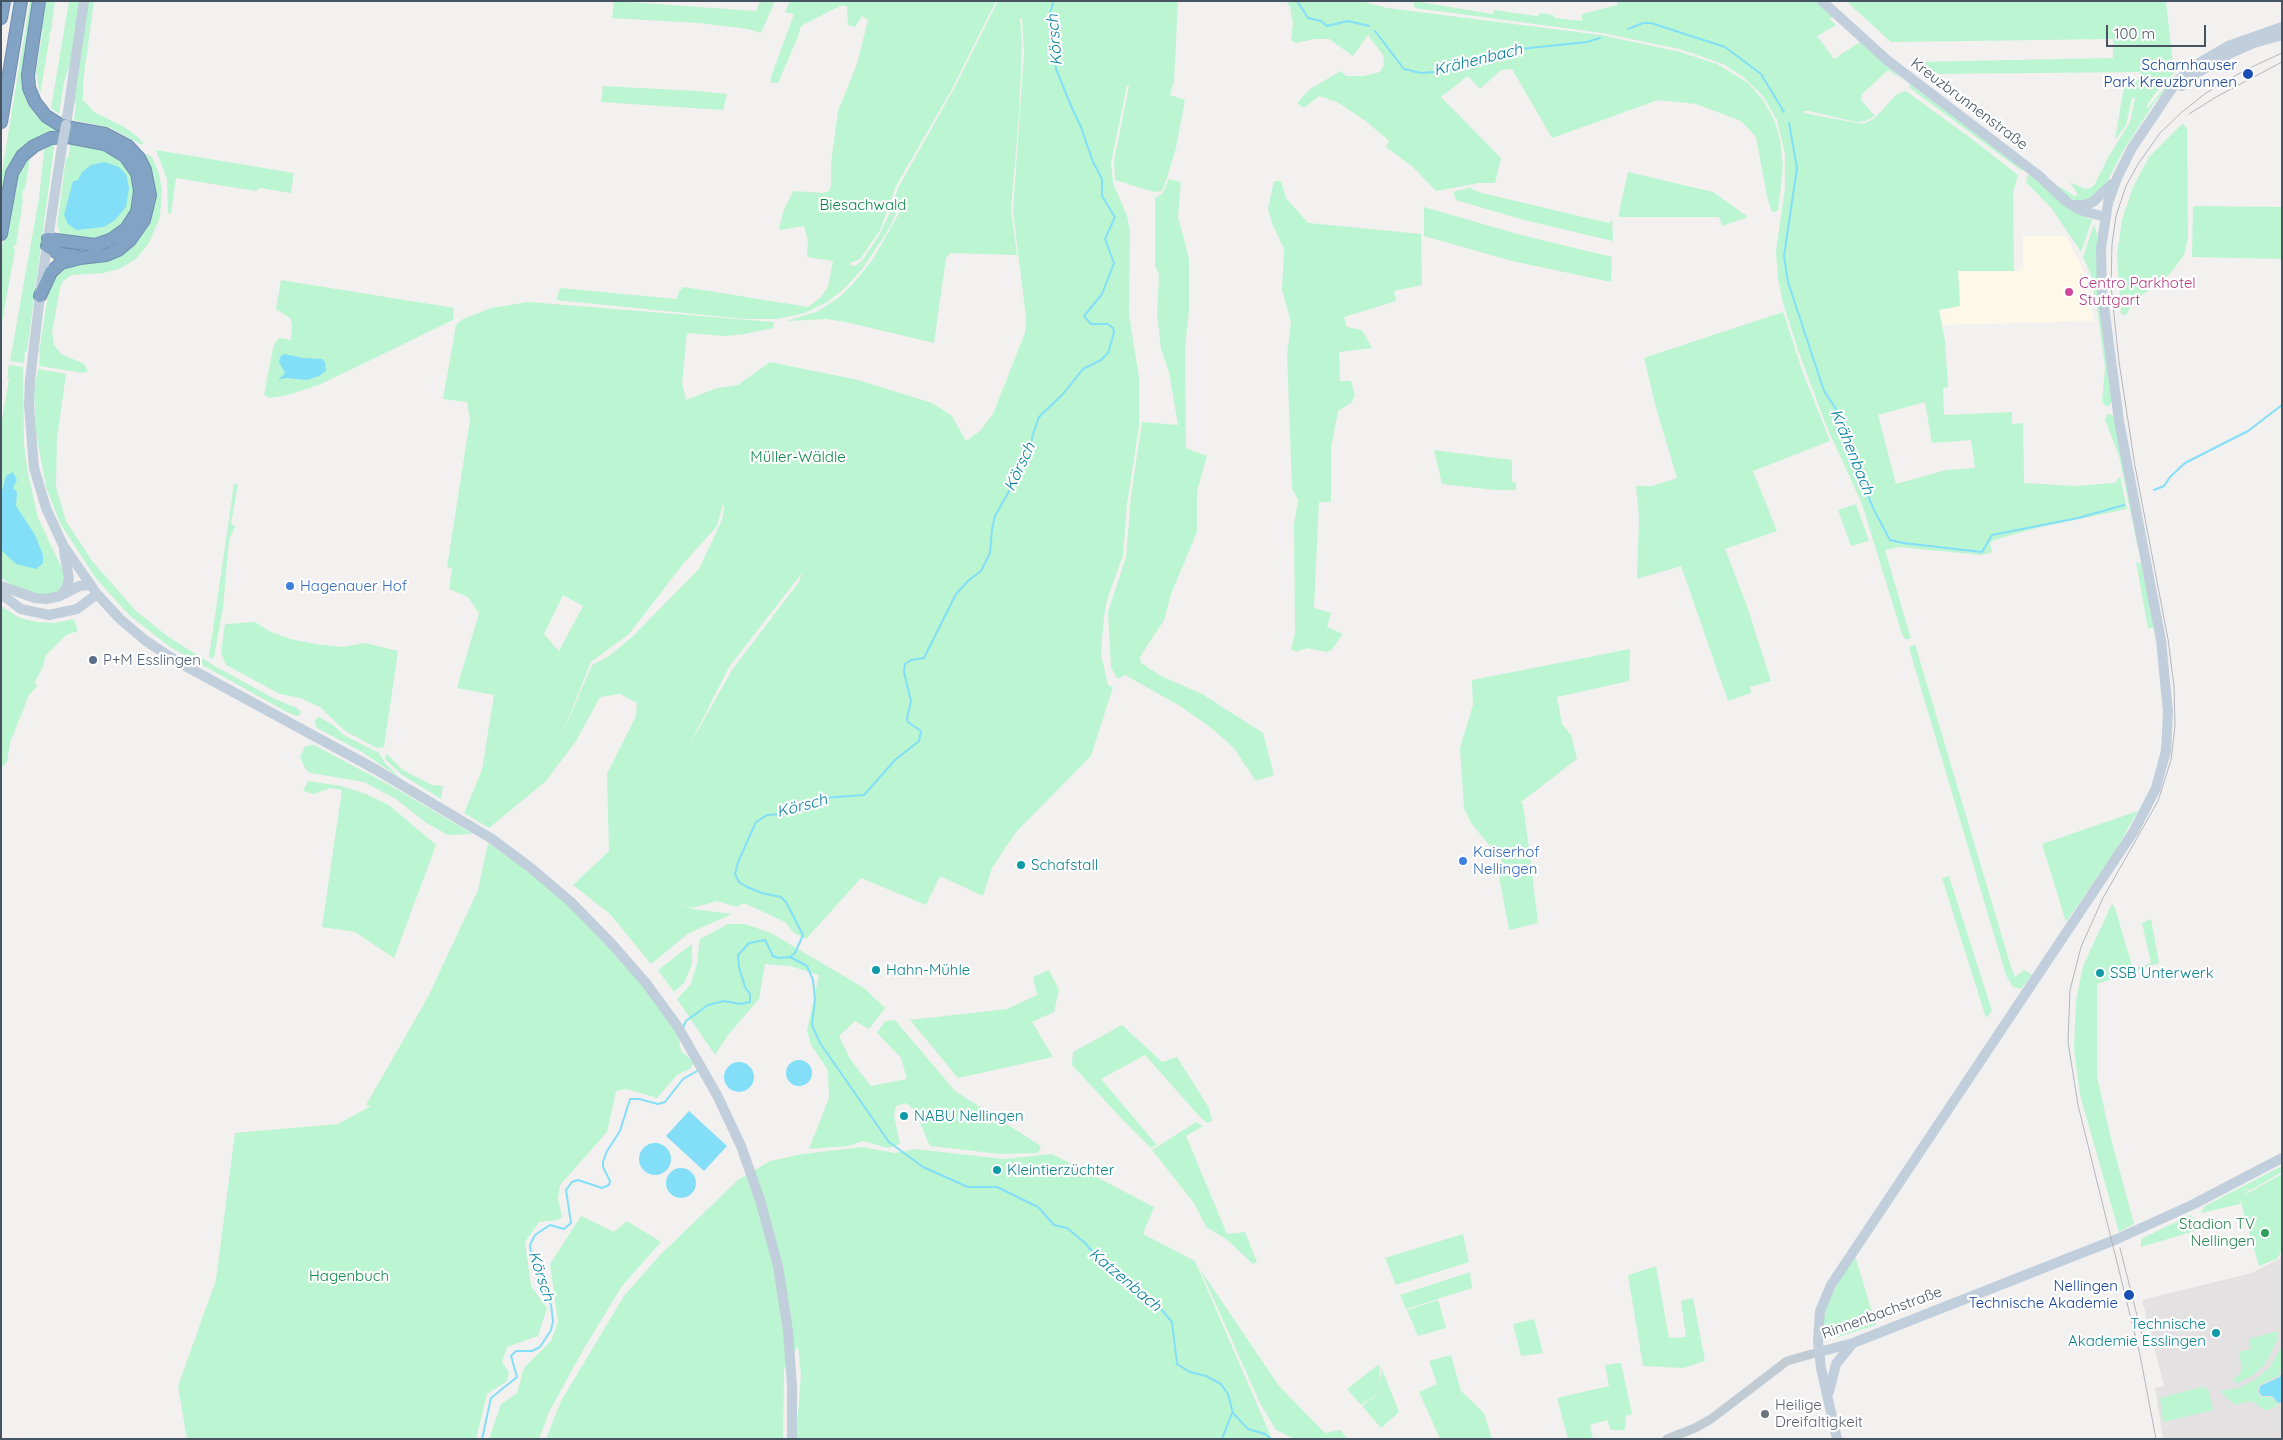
<!DOCTYPE html>
<meta charset="utf-8">
<style>
body{margin:0}
#map{position:relative;width:2283px;height:1440px;overflow:hidden;background:#f3f0f0;font-family:Quicksand,sans-serif}
canvas{display:block}
.frame{position:absolute;inset:0;border:2px solid #465461;pointer-events:none}
.scale{position:absolute;left:2106px;top:25px;width:100px;height:22px;box-sizing:border-box;border:2px solid #465461;border-top:0;padding-left:6px;font-size:15px;line-height:18px;white-space:nowrap;color:#465461;-webkit-text-stroke:4px #fff;paint-order:stroke}
</style>
<div id="map">
<canvas width="2283" height="1440"></canvas>
<div class="frame"></div>
<div class="scale">100 m</div>
</div>
<script>
const c = document.querySelector('canvas').getContext('2d');
c.lineJoin = 'round';
function paint(path, color) { c.fillStyle = color; c.fill(path, 'evenodd'); }
const toPath = rows => new Path2D(rows.map(r => 'M' + r).join(''));
function trace(path, color, width, dash) { c.strokeStyle = color; c.lineWidth = width; c.lineCap = dash ? 'butt' : 'round'; c.setLineDash(dash || []); c.stroke(path); }
function drawText(font, color, halo, rows, align = 'center') {
  c.font = font + ' Quicksand,sans-serif'; c.lineWidth = 4.5; c.setLineDash([]); c.textBaseline = 'middle'; c.strokeStyle = halo; c.fillStyle = color; for (const [text, x, y, turn = 0] of rows) {
    c.save(); c.translate(x, y); c.rotate((+turn || 0) * Math.PI / 180); c.textAlign = isNaN(turn) ? turn : align; if (halo) c.strokeText(text, 0, 0); c.fillText(text, 0, 0); c.restore();
  }
}
paint(toPath([
 [2023,236,2066,236,2084,272,2094,321,1942,325,1939,310,1960,306,1958,271,2019,271,2020,268,2023,268]
]), '#fef8e9');
paint(toPath([
 [2282,1254,2282,1439,2163,1439,2155,1388,2164,1386,2142,1300,2252,1273,2279,1259]
]), '#e4e1e2');
paint(toPath([
 [30,1,34,1,24,78,27,95,35,110,58,126,116,141,135,158,145,179,147,200,140,222,129,236,108,249,91,253,79,252,79,249,103,248,124,237,137,220,144,196,140,175,132,160,118,147,106,141,59,134,46,137,31,144,22,150,12,164,1,206,1,178],
 [42,1,55,1,51,31,48,34,50,35,40,94,36,72,43,30,38,28],
 [69,1,80,1,71,61,64,82,59,114,51,108],
 [88,1,94,1,83,82,83,100,94,112,124,127,138,137,143,143,142,145,111,128,74,120,76,104,74,103],
 [614,1,756,11,760,1,775,1,761,33,748,29,699,23,612,18],
 [790,1,996,1,953,87,896,186,880,230,860,259,850,263,850,265,855,266,862,261,878,237,892,209,895,207,895,215,890,227,863,268,845,288,827,302,805,313,777,319,745,319,556,300,560,288,677,299,679,291,684,287,808,307,821,297,828,287,833,261,807,257,808,241,804,226,779,230,783,212,793,191,823,193,829,191,831,186,831,163,838,111,857,64,868,20,862,16,855,27,848,25,847,6,840,6,801,26,797,39,778,83,772,83,770,80,794,14,785,12],
 [998,1,1178,1,1174,81,1170,95,1185,100,1176,148,1164,187,1162,191,1154,192,1115,180,1114,161,1129,86,1127,85,1111,163,1113,183,1127,216,1130,231,1129,315,1139,377,1139,426,1127,504,1123,555,1107,600,1104,616,1101,654,1108,685,1113,687,1091,756,1016,832,992,868,983,896,940,876,926,905,861,878,806,939,794,933,785,922,744,903,736,907,717,901,692,908,678,902,692,909,732,914,689,933,651,964,610,914,573,885,609,851,607,774,636,716,637,703,620,694,600,697,576,741,546,781,489,828,464,813,482,770,494,695,457,688,479,613,468,597,449,589,452,568,447,567,470,420,467,402,443,399,456,325,463,319,491,308,528,302,774,322,773,328,744,334,725,336,687,333,682,383,686,400,717,388,738,385,770,362,858,380,932,403,952,416,966,441,980,431,993,414,1025,333,1026,317,1013,212,1024,53,1022,18,1020,18,1022,45,1019,115,1011,209,1017,255,951,253,946,258,934,343,846,322,826,319,787,321,816,312,837,299,852,285,873,259,898,215,899,207,895,197,898,188,955,87],
 [723,504,724,507,722,520,699,569,632,637,609,656,592,665,559,741,591,662,629,634,683,564,717,526],
 [802,573,799,582,732,670,688,748,729,667],
 [563,595,583,606,559,651,544,634],
 [1286,1,1361,1,1387,8,1601,35,1680,52,1717,64,1748,83,1763,100,1775,122,1780,140,1783,167,1778,211,1772,212,1767,197,1756,137,1741,121,1696,104,1658,100,1552,138,1512,69,1501,70,1480,89,1468,76,1441,97,1501,158,1495,183,1479,183,1436,191,1413,167,1386,147,1389,141,1367,122,1337,102,1319,96,1304,108,1297,103,1310,89,1341,71,1346,76,1364,76,1380,72,1384,65,1383,55,1368,35,1353,56,1329,39,1315,39,1296,43,1291,40,1293,24,1290,7],
 [1413,1,1493,14,1494,10,1537,16,1541,13,1553,15,1555,18,1582,21,1582,14,1617,5,1617,1,1817,1,1833,16,1830,19,1836,25,1817,36,1834,59,1860,42,1904,81,1888,70,1862,94,1861,100,1875,116,1865,121,1856,122,1809,111,1804,111,1804,113,1862,124,1874,119,1897,94,1906,91,1972,139,2018,175,2013,193,2014,271,1958,271,1960,306,1939,310,1945,341,1948,387,1943,388,1944,415,2012,412,2012,424,2023,423,2024,483,2075,486,2115,483,2120,476,2127,509,2036,528,1994,540,1990,543,1992,552,1983,555,1899,547,1885,550,1911,639,1905,639,1902,634,1862,504,1826,425,1798,350,1783,303,1778,279,1776,251,1785,188,1785,154,1777,120,1763,96,1743,77,1725,65,1680,49,1602,33,1415,8],
 [1925,402,1932,443,1971,440,1975,468,1946,470,1896,484,1878,415],
 [1846,1,2166,1,2174,73,2154,95,2146,107,2148,108,2170,81,2174,77,2177,78,2154,103,2123,151,2106,184,2090,200,2074,200,2068,198,2057,185,2076,197,2077,193,2070,182,2085,189,2091,188,2095,184,2109,156,2130,122,2135,98,2132,98,2126,125,2115,140,2125,80,2138,80,2140,72,1930,74,1915,62,2113,58,2113,39,1891,42],
 [1910,84,2023,169,2022,171,1911,89,1909,86],
 [603,86,696,91,727,94,723,110,601,102],
 [2183,123,2187,129,2188,238,2184,255,2170,274,2133,302,2126,315,2121,314,2117,254,2122,220,2133,187,2149,157],
 [55,140,27,351,25,351,24,363,10,361,39,198,45,143],
 [71,140,102,146,132,169,135,202,126,221,113,233,92,240,61,234,57,226,66,158,68,158],
 [156,150,294,173,291,193,260,188,256,191,176,178,171,213,168,213,167,179],
 [31,151,25,189,23,190,22,198,23,200,16,245,13,246,15,250,1,328,1,254,10,198,13,183],
 [142,152,152,157,159,173,162,190,160,217,149,243,136,259,119,269,103,273,72,275,63,281,60,288,52,332,54,345,61,354,84,364,88,371,84,373,39,366,40,353,39,353,50,281,56,271,124,252],
 [1628,172,1713,192,1748,217,1722,226,1719,217,1618,217],
 [2028,175,2031,175,2070,210,2092,220,2081,252,2052,209,2026,182],
 [1169,179,1181,182,1178,216,1189,259,1189,309,1185,348,1186,448,1207,456,1197,491,1197,532,1171,594,1164,620,1140,657,1141,663,1161,676,1202,694,1263,733,1274,775,1256,781,1233,747,1210,727,1180,706,1125,675,1118,679,1111,668,1108,612,1126,557,1131,496,1142,422,1178,425,1169,372,1161,349,1157,314,1159,275,1155,266,1155,198,1163,193],
 [1274,181,1281,181,1286,198,1308,223,1421,234,1422,285,1394,291,1396,301,1344,317,1347,327,1362,330,1372,348,1339,352,1340,381,1351,381,1355,395,1352,402,1338,411,1331,448,1331,502,1319,502,1314,608,1331,613,1327,627,1343,634,1331,651,1326,652,1307,648,1296,652,1291,649,1295,633,1294,524,1298,500,1292,488,1287,354,1291,322,1282,290,1284,249,1272,223,1268,209],
 [1471,187,1471,189,1482,193,1587,218,1610,223,1612,218,1613,241,1524,220,1456,200,1453,192],
 [2193,206,2282,207,2282,259,2192,257],
 [1424,207,1521,235,1612,257,1611,282,1512,261,1424,236],
 [2094,224,2097,234,2097,283,2112,401,2109,406,2106,406,2102,402,2105,368,2098,314,2091,275,2083,257],
 [281,280,454,308,453,320,321,384,288,395,270,398,264,395,273,348,278,338,291,340,292,324,290,318,276,309],
 [1783,312,1803,373,1830,441,1753,471,1777,531,1725,549,1746,603,1771,681,1750,687,1751,693,1728,701,1681,566,1637,579,1639,517,1636,486,1652,486,1677,478,1655,404,1644,358],
 [9,365,23,367,24,445,28,473,38,518,66,577,60,591,45,596,20,590,1,578,1,425,9,379,7,378],
 [38,369,66,374,57,438,56,487,66,521,92,561,135,610,167,636,213,665,275,699,297,708,301,712,300,715,296,716,285,711,170,647,129,615,95,577,60,523,46,487,36,432,34,390],
 [2108,414,2111,414,2114,417,2140,550,2138,549,2119,456,2105,419],
 [1434,450,1512,460,1512,482,1516,483,1516,490,1495,490,1442,484],
 [234,484,238,484,231,524,235,526,235,527,229,540,223,608,214,657,212,659,209,657],
 [1856,504,1869,541,1851,546,1838,510],
 [2136,562,2141,564,2155,627,2148,628],
 [1,606,20,618,37,622,54,623,74,619,78,631,66,635,46,655,43,666,35,682,37,686,29,695,10,743,7,762,1,768],
 [255,622,269,631,290,639,316,644,343,647,365,643,398,651,384,747,377,748,345,731,320,707,300,698,280,694,226,665,221,653,225,624],
 [1915,644,2011,967,2015,977,2024,970,2032,975,2021,989,2013,987,2006,975,1909,648],
 [1630,649,1629,681,1557,697,1562,724,1571,735,1577,759,1521,802,1523,805,1529,848,1538,923,1509,930,1499,876,1502,854,1494,851,1489,845,1471,823,1464,808,1460,748,1473,705,1472,680],
 [319,717,333,725,344,735,379,753,385,763,400,778,362,752,317,728,314,721],
 [314,745,393,787,473,834,448,835,425,822,396,799,364,782,311,773,306,770,300,757,305,746],
 [387,754,403,770,432,785,443,786,441,799,402,775,385,759],
 [308,781,341,786,366,794,389,805,436,845,394,958,355,932,322,927,342,790,330,788,314,794,303,791],
 [2138,811,2115,851,2066,922,2042,844],
 [488,843,532,873,574,909,651,992,677,1027,681,1051,694,1062,691,1068,677,1075,657,1098,627,1089,616,1091,607,1132,560,1185,558,1199,562,1217,557,1220,539,1222,525,1242,531,1286,547,1308,538,1336,507,1347,502,1362,509,1373,507,1381,487,1394,476,1439,187,1439,178,1386,216,1280,235,1133,338,1124,371,1106,366,1105,428,997,478,890],
 [1949,876,1992,1011,1986,1018,1942,878],
 [2112,904,2115,908,2133,969,2151,963,2142,923,2151,919,2159,963,2097,984,2097,1076,2110,1135,2134,1224,2119,1232,2080,1095,2074,1049,2076,1001,2083,966],
 [728,924,745,924,771,933,864,988,885,1008,869,1029,855,1021,839,1036,850,1059,871,1086,907,1079,901,1058,877,1033,885,1021,895,1020,955,1091,1041,1146,1038,1153,1000,1154,930,1146,915,1111,906,1103,896,1106,894,1115,900,1144,888,1148,863,1141,848,1146,809,1149,829,1098,828,1070,811,1045,807,1030,819,975,790,966,765,964,759,999,728,1035,715,1055,677,999,691,984,697,963,700,939],
 [692,944,692,964,684,983,674,992,658,970],
 [1049,970,1059,990,1054,1012,1032,1022,1053,1057,958,1078,910,1020,1007,1009,1037,995,1033,977],
 [1122,1025,1162,1062,1177,1057,1209,1108,1212,1121,1207,1123,1200,1117,1145,1055,1101,1079,1157,1145,1151,1148,1121,1118,1072,1065,1073,1052],
 [1196,1122,1203,1126,1186,1136,1227,1234,1245,1232,1257,1262,1253,1264,1226,1239,1206,1227,1194,1203,1152,1150],
 [862,1147,895,1153,915,1149,1004,1159,1052,1154,1154,1207,1143,1234,1195,1261,1272,1439,796,1439,801,1375,798,1346,784,1369,783,1439,546,1439,561,1401,624,1296,660,1255,738,1180,770,1161,803,1154],
 [2282,1166,2282,1172,2251,1190,2244,1188,2249,1191,2243,1196,2282,1174,2282,1250,2277,1259,2259,1266,2244,1215,2241,1201,2243,1196,2240,1204,2201,1213,2205,1206],
 [2190,1215,2195,1219,2198,1230,2141,1247,2141,1239],
 [581,1216,614,1232,627,1221,661,1242,622,1286,583,1350,549,1412,539,1439,489,1439,501,1404,517,1393,524,1368,551,1341,558,1322,550,1264],
 [1463,1234,1469,1262,1396,1285,1385,1258],
 [1855,1256,1876,1325,1838,1337,1829,1336,1823,1325,1825,1310,1838,1283],
 [1656,1266,1669,1338,1686,1337,1681,1301,1693,1298,1705,1361,1683,1368,1643,1366,1628,1275],
 [1200,1269,1279,1386,1325,1433,1341,1430,1347,1439,1295,1439,1276,1430,1260,1403],
 [1470,1272,1472,1288,1406,1309,1400,1295],
 [1438,1300,1446,1328,1418,1336,1407,1310],
 [1534,1319,1543,1353,1521,1356,1513,1324],
 [2277,1331,2277,1341,2264,1366,2252,1376,2235,1384,2234,1378,2239,1375,2242,1369,2239,1352,2251,1349,2249,1339],
 [2282,1346,2282,1367,2279,1376,2259,1385,2258,1393,2261,1397,2271,1397,2279,1405,2268,1410,2265,1410,2252,1401,2235,1405,2220,1391,2239,1388,2256,1379,2269,1368],
 [1451,1355,1461,1391,1484,1413,1492,1439,1440,1439,1419,1392,1437,1384,1429,1361],
 [1621,1363,1632,1414,1626,1416,1625,1430,1611,1430,1607,1420,1590,1425,1593,1439,1568,1439,1557,1398,1609,1386,1605,1365],
 [1379,1364,1381,1384,1381,1367,1399,1412,1381,1428,1362,1406,1373,1398,1382,1386,1372,1398,1361,1405,1347,1389],
 [2202,1387,2208,1389,2213,1410,2163,1422,2160,1398]
]), '#bbf5d1');
paint(toPath([
 [104,162,119,167,126,174,129,188,126,207,115,220,104,227,76,230,68,224,64,215,73,181,78,180,82,172,91,165],
 [284,354,304,358,322,359,325,362,326,371,319,376,307,380,286,378,278,380,285,373,279,362,280,357],
 [13,472,17,480,13,488,17,492,16,506,35,535,43,555,43,563,36,569,16,564,1,550,2,491,6,476],
 '786 1073a13 13 0 1 1 26 0a13 13 0 1 1-26 0Z',
 '724 1077a15 15 0 1 1 30 0a15 15 0 1 1-30 0Z',
 [689,1111,727,1146,704,1171,666,1136],
 '639 1159a16 16 0 1 1 32 0a16 16 0 1 1-32 0Z',
 '666 1183a15 15 0 1 1 30 0a15 15 0 1 1-30 0Z',
 [2282,1371,2282,1402,2278,1403,2272,1396,2262,1396,2259,1392,2260,1386,2280,1377]
]), '#82dff7');
trace(toPath([
 [1297,1,1308,18,1321,21,1327,26,1348,21,1369,26],
 [1628,29,1643,23,1651,23,1725,47,1761,74,1784,112],
 [1375,31,1404,69,1421,73,1447,71,1520,49,1587,42,1600,38],
 [1789,123,1797,168,1784,256,1788,282,1824,391,1836,409,1863,484,1874,510,1890,540,1903,543,1982,552,1992,535,2078,518,2124,505],
 [2154,490,2164,486,2170,477,2185,463,2248,431,2282,405],
 [790,957,807,966,813,980,815,1000,812,1025,820,1043,889,1142,923,1167,968,1187,997,1187,1038,1207,1054,1225,1067,1228,1084,1242,1105,1266,1123,1275,1153,1300,1172,1322,1177,1364,1190,1372,1206,1376,1221,1384,1228,1394,1233,1413,1248,1429,1265,1434,1271,1439],
 [683,1028,686,1021,708,1005,724,1001,741,1004,750,1002,750,994,745,987,739,967,738,955,749,943,765,940,773,956,779,958,790,957,795,953,803,935,786,902,781,897,762,893,747,887,739,882,735,874,738,862,756,822,767,815,784,814,823,798,864,795,895,760,919,741,921,731,908,722,907,718,911,701,904,672,905,664,911,660,924,658,956,594,968,581,981,571,990,553,992,529,995,516,1030,454,1032,437,1039,417,1063,394,1083,369,1101,360,1108,353,1114,333,1113,328,1108,324,1091,324,1084,316,1102,294,1114,263,1105,239,1115,217,1102,196,1102,179,1093,162,1081,127,1072,108,1056,69,1050,12,1054,1],
 [482,1439,491,1398,517,1377,511,1356,516,1351,532,1351,540,1347,551,1330,553,1321,551,1305,531,1254,530,1245,535,1235,550,1225,564,1229,571,1223,566,1190,572,1182,578,1180,602,1188,609,1185,610,1181,603,1167,603,1162,607,1151,620,1131,630,1099,639,1099,658,1104,665,1102,683,1079,699,1070],
 [1222,1439,1232,1413]
]), '#82dff7', 2);
const motorway = toPath([
 [39,1,28,75,29,88,35,102,46,116,57,123,72,128,105,134,128,146,139,158,145,170,150,195,144,220,130,240,118,250,106,255,80,258,61,263,51,272,40,296],
 [1,18,4,1],
 [1,122,21,1],
 [1,234,12,173,22,156,34,146,51,138,68,137,105,144,125,156,137,173,140,191,137,212,126,229,112,239,95,245,48,239],
 [47,246,59,254,76,256]
]);
trace(motorway, '#6e8eb1', 14);
trace(toPath([
 [1667,1439,1695,1428,1711,1419,1787,1361,1819,1352]
]), '#c0cbd4', 9);
trace(toPath([
 [1822,1,1887,60,2038,175,2068,203,2080,210,2105,217],
 [2182,86,2194,75,2229,54,2254,43,2282,35],
 [66,125,84,1],
 [62,146,42,279,30,380,29,405,34,468,46,508,63,545,97,594,120,619,146,641,178,662,375,769,492,839,531,868,571,902,611,943,646,983,678,1027,717,1095,741,1146,760,1200,778,1266,788,1331,792,1386,792,1439],
 [2072,205,2085,205,2093,202,2112,184],
 [1,586,35,598,46,599,60,596,66,589,69,579,64,551],
 [1,594,21,609,49,615,77,609,97,594],
 [64,594,79,586,90,585],
 [1819,1352,1853,1343,2117,1239,2192,1205,2282,1158],
 [1829,1392,1836,1364,1853,1343],
 [1837,1439,1821,1368,1818,1341,1820,1311,1831,1285,2134,831,2156,788,2166,751,2168,712,2161,640,2119,421,2102,291,2101,248,2108,203,2117,178,2132,148,2177,81,2199,63,2228,46,2282,27]
]), '#c1cedb', 10);
trace(motorway, '#83a3c5', 12);
trace(toPath([
 [2189,114,2216,97,2282,62],
 [2120,1248,2145,1347],
 [2156,1439,2140,1355,2078,1105,2068,1042,2070,990,2081,947,2103,898,2158,801,2171,760,2175,725,2174,686,2168,639,2135,466,2119,362,2111,286,2112,244,2116,216,2126,186,2138,164,2160,133,2182,112,2206,93,2245,70,2282,53]
]), '#b2b6bc', 1);
trace(toPath([
 [62,146,66,125]
]), '#c1cedb', 10);
for (const [x, y, r, color] of [
 [2248,74,6,"#1a4fb4"],
 [2069,292,5,"#d1479c"],
 [290,586,5,"#3f7fe0"],
 [93,660,5,"#5c6f8a"],
 [1463,861,5,"#3f7fe0"],
 [1021,865,5,"#0f9aa8"],
 [876,970,5,"#0f9aa8"],
 [2100,973,5,"#0f9aa8"],
 [904,1116,5,"#0f9aa8"],
 [997,1170,5,"#0f9aa8"],
 [2265,1233,5,"#2e9e5b"],
 [2129,1295,6,"#1a4fb4"],
 [2216,1333,5,"#0f9aa8"],
 [1765,1414,5,"#6b7280"]
]) { const dot = new Path2D(); dot.arc(x, y, r, 0, 2 * Math.PI); c.fillStyle = color; c.fill(dot); trace(dot, '#fff', 2); }
drawText('15px', '#164399', '#fff', [
 ["Scharnhauser",2237,65],
 ["Park Kreuzbrunnen",2237,82],
 ["Nellingen",2118,1286],
 ["Technische Akademie",2118,1303]
], 'right');
drawText('15px', '#465461', '#fff', [
 ["Kreuzbrunnenstraße",1969,104,37],
 ["Rinnenbachstraße",1882,1313,-20]
]);
drawText('15px', '#0c8749', '#fff', [
 ["Biesachwald",863,205],
 ["Müller-Wäldle",798,457],
 ["Hagenbuch",349,1276]
]);
drawText('15px', '#b23c85', '#fff', [
 ["Centro Parkhotel",2079,283],
 ["Stuttgart",2079,300]
], 'left');
drawText('15px', '#366cbe', '#fff', [
 ["Hagenauer Hof",300,586],
 ["Kaiserhof",1473,852],
 ["Nellingen",1473,869]
], 'left');
drawText('15px', '#4e5e75', '#fff', [
 ["P+M Esslingen",103,660]
], 'left');
drawText('15px', '#0d838f', '#fff', [
 ["Schafstall",1031,865],
 ["Hahn-Mühle",886,970],
 ["SSB Unterwerk",2110,973],
 ["NABU Nellingen",914,1116],
 ["Kleintierzüchter",1007,1170],
 ["Technische",2206,1324,"right"],
 ["Akademie Esslingen",2206,1341,"right"]
], 'left');
drawText('15px', '#27864d', '#fff', [
 ["Stadion TV",2255,1224],
 ["Nellingen",2255,1241]
], 'right');
drawText('15px', '#5b616d', '#fff', [
 ["Heilige",1775,1405],
 ["Dreifaltigkeit",1775,1422]
], 'left');
drawText('italic 16px', '#0380a0', '#fff', [
 ["Körsch",1055,40,-95],
 ["Krähenbach",1478,60,-14],
 ["Krähenbach",1852,452,68],
 ["Körsch",1020,467,-65],
 ["Körsch",802,806,-15],
 ["Körsch",541,1276,72],
 ["Katzenbach",1125,1280,40]
]);
</script>
